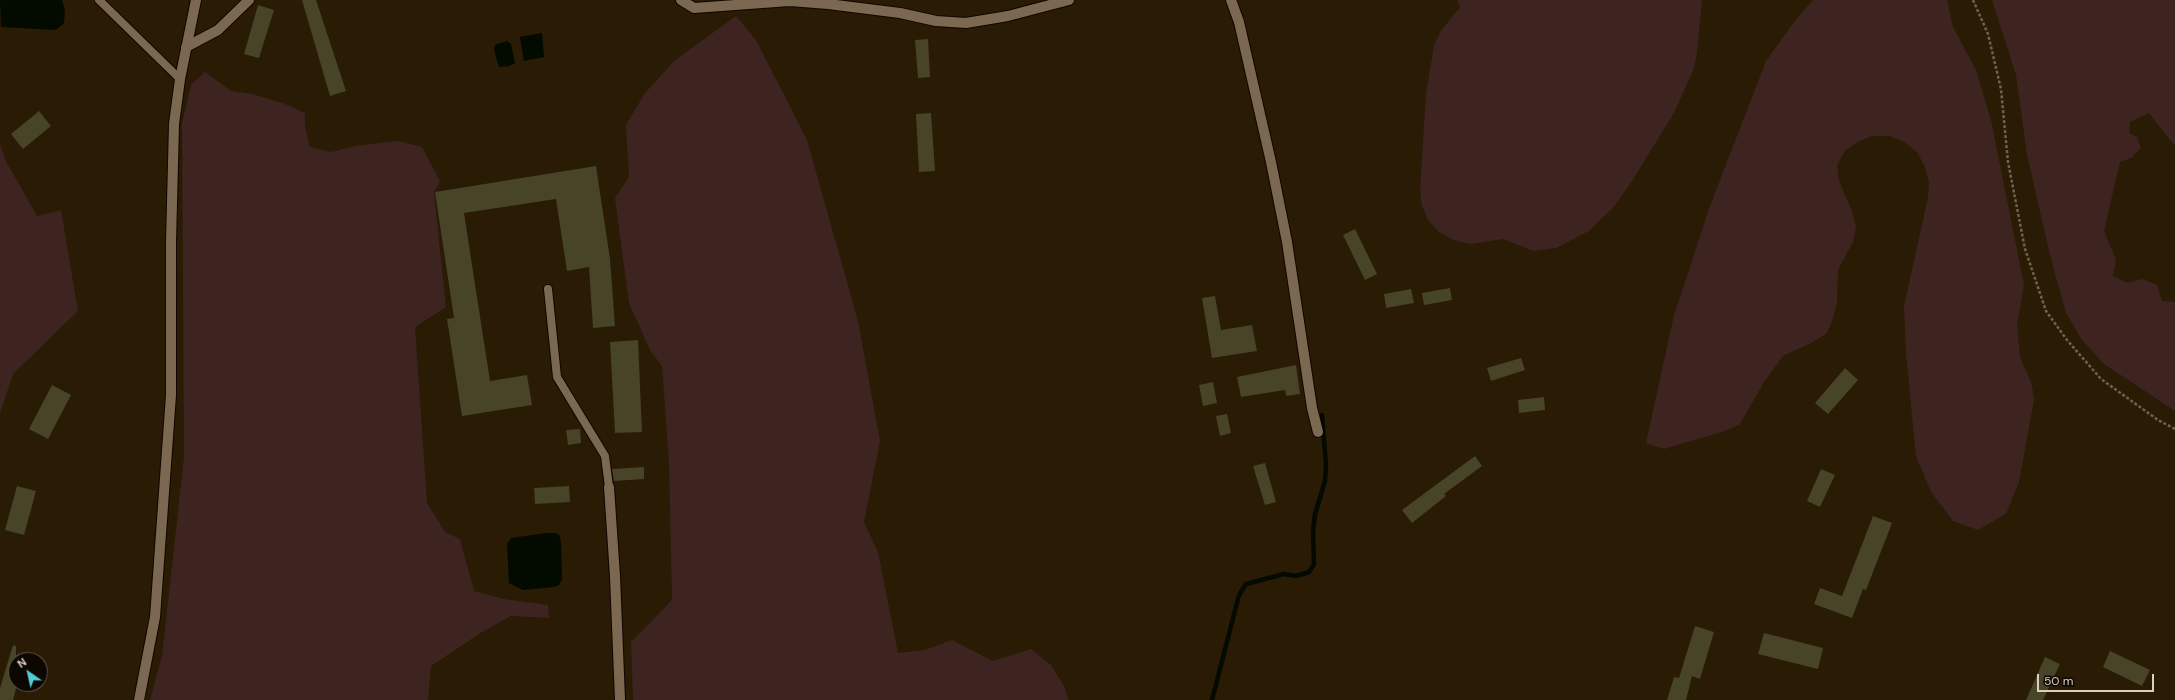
<!DOCTYPE html>
<style>
body{margin:0}
#map{position:relative;width:2175px;height:700px;overflow:hidden;background:#291b04;font-family:"DM Sans",sans-serif}
canvas{display:block}
.north{position:absolute;left:8px;top:652px;width:40px;height:40px;box-sizing:border-box;background:#0d0701;border:1px solid #5f574e;border-radius:50%;rotate:326deg;font-size:11px;font-weight:700;line-height:16px;text-align:center;color:#d9d0c2}
.north::after{content:'';display:block;margin:auto;width:14px;height:18px;background:#52ccd6;clip-path:polygon(50% 0,100% 100%,50% 72%,0 100%)}
.scale{position:absolute;left:2037px;top:674px;width:117px;height:18px;box-sizing:border-box;border:2px solid #d9d0c2;border-top:0;padding-left:5px;font-size:12px;line-height:14px;white-space:nowrap;color:#d9d0c2;-webkit-text-stroke:3px #0d0701;paint-order:stroke}
</style>
<div id="map">
<canvas width="2175" height="700"></canvas>
<div class="north">N</div>
<div class="scale">50 m</div>
</div>
<script>
const c = document.querySelector('canvas').getContext('2d');
c.lineJoin = 'round';
function paint(path, color) { c.fillStyle = color; c.fill(path, 'evenodd'); }
const toPath = rows => new Path2D(rows.map(r => 'M' + r).join(''));
function trace(path, color, width, dash) { c.strokeStyle = color; c.lineWidth = width; c.lineCap = dash ? 'butt' : 'round'; c.setLineDash(dash || []); c.stroke(path); }
paint(toPath([
 [1457,0,1702,0,1697,53,1694,68,1674,113,1632,181,1613,208,1589,231,1556,248,1533,251,1503,239,1470,244,1454,240,1439,232,1428,220,1422,206,1420,190,1426,94,1434,46,1440,32,1460,7],
 [1813,0,1947,0,1953,27,1976,70,1991,120,2024,285,2017,325,2020,357,2032,385,2034,400,2019,482,2006,514,1978,530,1953,521,1931,492,1916,456,1906,354,1904,306,1928,198,1929,182,1925,167,1917,152,1904,142,1889,136,1872,136,1857,142,1844,152,1837,166,1839,181,1852,211,1856,226,1853,242,1838,270,1837,303,1833,318,1827,333,1813,342,1783,356,1764,382,1740,424,1725,431,1664,449,1646,443,1674,315,1710,206,1766,61,1794,22],
 [1992,0,2175,0,2175,146,2149,113,2130,122,2129,133,2137,137,2141,148,2131,158,2120,162,2104,231,2116,260,2113,276,2127,283,2142,279,2157,285,2162,301,2175,302,2175,411,2104,364,2082,340,2066,313,2051,259,2027,155,2016,75],
 [736,16,756,40,807,140,858,321,880,441,864,522,878,552,898,653,925,650,952,640,993,661,1031,649,1051,665,1064,686,1069,700,633,700,631,642,672,600,669,462,662,366,650,350,629,303,615,198,629,177,626,125,645,93,674,61],
 [205,72,231,91,252,94,285,104,305,113,305,127,310,147,331,152,355,146,398,141,422,147,440,181,434,192,446,307,415,327,427,503,445,532,460,539,474,591,504,599,548,605,549,618,511,616,482,632,431,666,428,700,150,700,162,656,184,457,182,124,191,85],
 [0,144,6,161,37,216,61,210,78,311,13,374,0,413]
]), '#3e2421');
paint(toPath([
 [0,0,62,0,65,10,64,23,56,30,1,27],
 [542,33,544,57,524,61,520,37],
 [507,41,511,44,515,63,509,66,499,67,494,50,495,45],
 [547,533,556,533,559,535,561,542,562,579,559,585,554,587,523,590,509,583,507,544,511,538]
]), '#030a00');
trace(toPath([
 [1212,700,1239,595,1246,584,1284,574,1296,576,1309,572,1314,564,1313,532,1315,514,1325,481,1326,465,1322,415]
]), '#030a00', 4.5);
paint(toPath([
 [302,0,316,0,346,91,330,96],
 [258,5,274,10,259,58,244,54],
 [928,39,930,77,918,78,915,40],
 [39,111,51,126,23,149,11,134],
 [931,113,935,171,919,172,916,114],
 [596,166,610,259,615,326,593,328,589,267,567,271,556,199,464,213,490,381,527,375,532,405,462,416,447,319,454,318,435,192],
 [1355,229,1377,274,1365,280,1343,235],
 [1450,288,1452,300,1424,305,1422,293],
 [1411,289,1414,303,1386,308,1384,294],
 [1215,296,1221,330,1252,325,1257,351,1212,358,1202,298],
 [638,340,642,432,615,433,610,342],
 [1521,358,1525,370,1491,381,1487,368],
 [1296,365,1300,394,1286,396,1285,390,1241,397,1237,377],
 [1845,368,1858,380,1828,414,1815,403],
 [1213,382,1217,403,1203,406,1199,385],
 [52,385,71,395,48,439,29,429],
 [1544,397,1545,410,1519,413,1518,400],
 [1227,414,1231,433,1220,436,1216,416],
 [580,429,581,443,568,445,566,430],
 [1475,456,1482,466,1444,494,1446,496,1412,523,1402,510],
 [1265,463,1276,502,1265,505,1253,466],
 [644,467,644,479,614,481,612,469],
 [1821,469,1835,475,1820,507,1807,501],
 [17,486,36,491,24,535,5,530],
 [569,486,570,502,535,504,534,488],
 [1873,516,1892,523,1866,590,1863,589,1852,618,1814,604,1820,588,1842,596],
 [1695,626,1714,632,1700,679,1692,676,1686,700,1667,700,1674,677,1679,678],
 [1764,633,1823,648,1818,669,1758,654],
 [13,645,16,646,16,688,13,700,0,700,0,688],
 [2110,651,2150,670,2142,686,2103,667],
 [2045,657,2060,664,2043,700,2026,700]
]), '#474428');
const lane = toPath([
 [99,0,180,79],
 [548,289,557,377,605,456,609,487]
]);
const street = toPath([
 [681,0,694,8,790,1,828,4,900,13,936,21,966,23,1008,16,1069,0],
 [1231,0,1239,22,1271,162,1287,242,1312,408,1318,432],
 [186,47,218,30,249,0],
 [609,487,615,576,620,700],
 [139,700,155,617,171,395,171,242,174,124,180,79,196,0]
]);
trace(lane, '#110500', 10);
trace(street, '#110500', 12);
trace(toPath([
 [1973,0,1988,34,2001,89,2008,162,2025,249,2046,311,2067,340,2101,379,2158,420,2175,429]
]), '#6f634f', 2.5, [3, 2]);
trace(lane, '#7a6950', 8);
trace(street, '#7a6950', 10);
</script>
